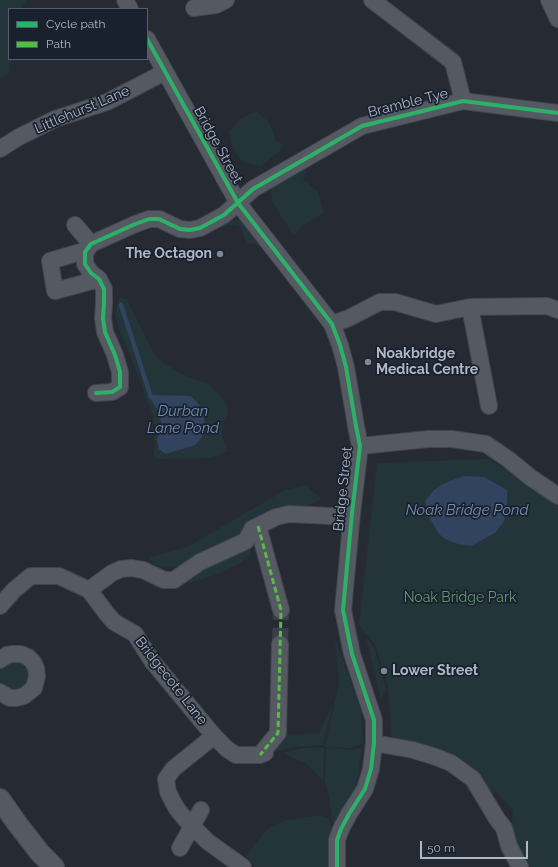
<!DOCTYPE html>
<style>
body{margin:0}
#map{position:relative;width:558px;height:867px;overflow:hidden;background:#262b33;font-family:Raleway,sans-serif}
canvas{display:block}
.legend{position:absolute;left:8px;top:8px;width:140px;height:52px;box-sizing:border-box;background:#19212e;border:1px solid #555d6b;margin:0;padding:5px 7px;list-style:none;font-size:12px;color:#aeb7c6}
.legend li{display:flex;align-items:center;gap:8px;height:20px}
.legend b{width:20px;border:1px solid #555d6b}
.scale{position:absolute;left:420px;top:841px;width:108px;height:18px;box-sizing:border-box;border:2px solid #aeb7c6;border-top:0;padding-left:5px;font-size:12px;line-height:14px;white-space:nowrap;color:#aeb7c6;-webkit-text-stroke:3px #19212e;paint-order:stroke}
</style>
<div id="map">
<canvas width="558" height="867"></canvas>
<ul class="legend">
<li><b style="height:5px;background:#2db169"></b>Cycle path</li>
<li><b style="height:5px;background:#58b947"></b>Path</li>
</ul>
<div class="scale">50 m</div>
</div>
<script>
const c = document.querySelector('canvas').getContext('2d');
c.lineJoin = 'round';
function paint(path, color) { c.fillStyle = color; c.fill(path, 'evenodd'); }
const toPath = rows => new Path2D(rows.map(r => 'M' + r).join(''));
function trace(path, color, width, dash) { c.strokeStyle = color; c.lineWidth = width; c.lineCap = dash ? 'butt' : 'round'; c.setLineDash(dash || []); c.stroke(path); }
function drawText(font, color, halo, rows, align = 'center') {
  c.font = font + ' Raleway,sans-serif'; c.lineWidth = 3.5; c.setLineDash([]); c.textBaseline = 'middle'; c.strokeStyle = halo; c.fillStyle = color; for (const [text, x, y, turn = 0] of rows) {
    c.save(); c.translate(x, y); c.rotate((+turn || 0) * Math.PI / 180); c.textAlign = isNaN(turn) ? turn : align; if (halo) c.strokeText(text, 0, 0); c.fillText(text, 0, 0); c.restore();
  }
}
paint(toPath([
 [0,0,28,0,21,9,9,9,9,59,12,59,9,74,0,78],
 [257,112,268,121,274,134,275,140,284,145,280,151,261,166,244,163,236,153,231,143,229,131,240,119,250,114],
 [300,168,306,170,303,180,318,192,324,213,301,226,294,236,272,201,271,191,272,187],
 [234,220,241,220,263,248,256,244,248,243,244,238,241,227,230,225,223,227,219,227],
 [120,297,127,300,154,354,162,362,187,377,207,383,226,402,228,413,222,424,222,437,228,451,211,458,158,459,154,456,155,425,151,409,146,399,143,387,117,324,115,311],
 [488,459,558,499,558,867,526,867,511,836,513,810,496,792,489,796,484,777,452,755,392,742,388,687,376,646,359,625,377,463],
 [305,485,322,499,242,536,181,567,157,566,149,558,189,546,285,490],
 [252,545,249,555,241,563,215,575,190,583,185,579,199,569],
 [366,637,374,647,386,690,381,700],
 [335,638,361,710,363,744,349,748,325,747,339,682],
 [28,657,34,688,0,692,0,660],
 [332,706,323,745,294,747,263,755,280,735,319,733],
 [303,748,324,748,323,780,305,763,283,753],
 [326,748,353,750,362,748,356,788,349,797,342,811,334,867,254,867,246,856,267,829,283,821,320,815,329,819,334,832,329,798,325,781]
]), '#233539');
paint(toPath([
 [153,395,191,396,203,409,206,432,195,445,166,454,159,449,157,439,162,427,159,412,150,398],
 [463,476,484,477,507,490,507,512,503,523,495,533,471,546,458,544,445,539,439,534,429,517,425,501,434,490,443,484]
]), '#31435e');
trace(toPath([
 [121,305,151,397]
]), '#31435e', 4.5);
trace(toPath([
 [280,644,281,610]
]), '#3a4049', 16, [16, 8]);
const minor = toPath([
 [125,0,130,9],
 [372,0,453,62,463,101],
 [549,0,558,19],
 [194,8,216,5,226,0],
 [147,39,238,203,332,324,340,345,346,367,356,426,360,446,352,513,343,610,352,654,374,720,374,743,371,769,365,789,349,814,341,829,337,840,337,867],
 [0,149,19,137,55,119,107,102,165,72],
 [75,225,91,244],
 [87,250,50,261,55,291,99,279],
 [470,307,547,306,558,310],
 [332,324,349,318,380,302,395,302,436,314,470,307,489,406],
 [96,393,112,392,120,387,120,372,115,355,105,332,103,318,104,304,104,289,99,279,91,273,85,264,85,252,91,244,133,225,149,219,159,219,180,229,190,230,200,228,224,215,253,189,362,126,463,101,558,113],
 [360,446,428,439,452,439,486,444,508,459,530,477,558,496],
 [258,526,281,610],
 [0,606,14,590,31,576,59,576,89,590],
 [0,660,7,655,13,654,21,654,28,657,33,662,36,668,37,676,34,688,24,696,16,698,10,698,0,692],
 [214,736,173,769,166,779,168,792,172,800,177,809,186,820,207,841,243,867],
 [374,743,413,750,436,757,451,763,473,779,497,819,504,828,509,846,520,867],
 [265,753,260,755,236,755,227,749,214,736,152,661,135,634,114,622,107,614,89,590,112,573,121,569,131,568,143,570,164,580,174,580,200,562,246,541,252,529,276,517,289,514,351,517],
 [260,755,278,733,280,644],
 [180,848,201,810]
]);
const tertiary = toPath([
 [0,799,16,822,40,853,54,867]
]);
trace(minor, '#42464c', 18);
trace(tertiary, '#42464c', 22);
trace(minor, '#555a62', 16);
trace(tertiary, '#555a62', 20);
trace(toPath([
 [258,526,281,610,278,733,260,755]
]), '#58b947', 3, [6, 3]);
trace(toPath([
 [147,39,238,203,332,324,340,345,346,367,356,426,360,446,352,513,343,610,352,654,374,720,374,743,371,769,365,789,349,814,341,829,337,840,337,867],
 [96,393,112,392,120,387,120,372,115,355,105,332,103,318,104,304,104,289,99,279,91,273,85,264,85,252,91,244,133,225,149,219,159,219,180,229,190,230,200,228,224,215,253,189,362,126,463,101,558,113]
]), '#2db169', 4);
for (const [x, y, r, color] of [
 [220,254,4,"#7e8693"],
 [368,362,4,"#7e8693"],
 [384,671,4,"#7e8693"]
]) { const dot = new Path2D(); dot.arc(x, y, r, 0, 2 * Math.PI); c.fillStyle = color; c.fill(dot); trace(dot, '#19212e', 1.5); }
drawText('14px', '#aeb7c6', '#19212e', [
 ["Bramble Tye",408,103,-14],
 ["Littlehurst Lane",82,110,-23],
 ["Bridge Street",218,145,61],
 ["Bridge Street",343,489,-84],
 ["Bridgecote Lane",171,681,52]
]);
drawText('bold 14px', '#aeb7c6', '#19212e', [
 ["The Octagon",212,254,"right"],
 ["Noakbridge",376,354],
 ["Medical Centre",376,370],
 ["Lower Street",392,671]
], 'left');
drawText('14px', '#649871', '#19212e', [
 ["Noak Bridge Park",460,598]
]);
drawText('italic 15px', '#748db0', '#19212e', [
 ["Durban",183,411],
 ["Lane Pond",183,428],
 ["Noak Bridge Pond",467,510]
]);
</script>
